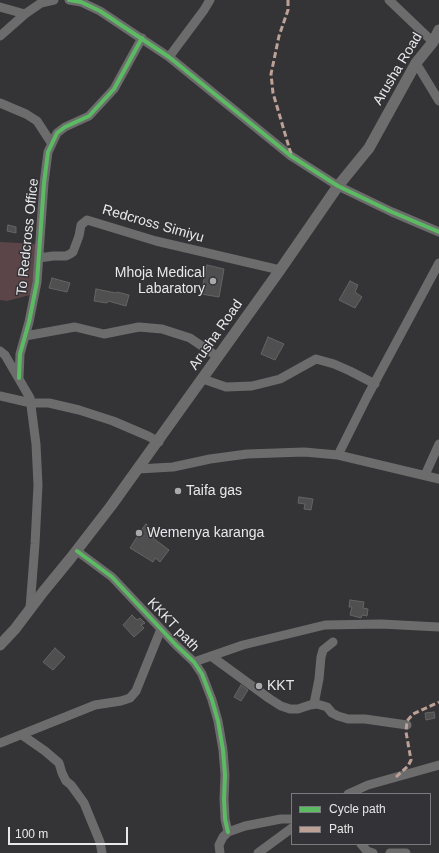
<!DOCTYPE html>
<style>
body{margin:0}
#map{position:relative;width:439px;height:853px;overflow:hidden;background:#343335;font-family:Arial,sans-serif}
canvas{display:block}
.legend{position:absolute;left:291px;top:793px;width:140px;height:52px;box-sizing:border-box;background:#333236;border:1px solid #7b7a7e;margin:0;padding:5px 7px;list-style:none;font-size:12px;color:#e8e7e9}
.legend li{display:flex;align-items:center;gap:8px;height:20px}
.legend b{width:20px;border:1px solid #7b7a7e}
.scale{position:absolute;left:8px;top:827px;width:120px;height:18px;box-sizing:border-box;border:2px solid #e8e7e9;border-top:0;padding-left:5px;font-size:12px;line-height:14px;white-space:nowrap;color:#e8e7e9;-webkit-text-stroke:3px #333236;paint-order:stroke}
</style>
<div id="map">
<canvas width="439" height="853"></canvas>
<ul class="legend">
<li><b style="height:5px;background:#5cba63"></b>Cycle path</li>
<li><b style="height:5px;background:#bda197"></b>Path</li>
</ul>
<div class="scale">100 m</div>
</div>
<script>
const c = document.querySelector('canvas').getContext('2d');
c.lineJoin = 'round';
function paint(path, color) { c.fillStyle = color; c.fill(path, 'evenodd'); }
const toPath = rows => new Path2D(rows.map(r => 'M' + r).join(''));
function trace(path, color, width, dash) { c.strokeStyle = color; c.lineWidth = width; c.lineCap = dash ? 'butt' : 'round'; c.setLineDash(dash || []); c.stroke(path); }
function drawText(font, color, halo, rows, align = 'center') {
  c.font = font + ' Arial,sans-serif'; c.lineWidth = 3; c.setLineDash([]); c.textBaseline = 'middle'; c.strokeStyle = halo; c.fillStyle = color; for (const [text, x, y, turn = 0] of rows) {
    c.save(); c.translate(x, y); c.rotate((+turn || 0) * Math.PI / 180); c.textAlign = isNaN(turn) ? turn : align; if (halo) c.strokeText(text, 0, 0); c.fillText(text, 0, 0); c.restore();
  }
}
paint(toPath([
 [0,242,39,244,30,295,7,301,0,300]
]), '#5c4549');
const building = toPath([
 [8,225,16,227,16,233,7,231,8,225],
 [207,265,224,269,219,297,201,294,207,265],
 [52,278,70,283,67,292,49,288,52,278],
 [350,281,358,285,355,292,362,297,355,308,339,300,350,281],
 [96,289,116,293,117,292,129,295,126,306,108,301,107,303,94,301,96,289],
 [268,337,284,344,275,360,261,354,268,337],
 [299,497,313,499,311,510,304,509,305,504,298,503,299,497],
 [146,524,155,533,153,538,169,550,160,562,155,558,153,562,130,548,142,529,146,524],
 [350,600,364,602,363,608,368,609,367,616,362,615,361,618,350,615,352,607,349,607,350,600],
 [132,615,137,620,140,618,145,623,141,625,144,628,134,637,123,625,132,615],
 [55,648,65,657,53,670,43,662,55,648],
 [241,685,248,690,241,701,234,697,241,685],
 [434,712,435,718,426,720,425,713,434,712]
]);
paint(building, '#504f50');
trace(building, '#656465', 1);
trace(toPath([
 [69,0,81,2,100,11,169,57,291,156,338,186,392,212,439,232],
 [389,0,433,42],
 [0,7,25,14],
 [0,36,25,14,41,3,54,0],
 [169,57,204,10,210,0],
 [416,63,439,101],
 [0,103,26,114,37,121,52,144],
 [39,258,53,256,66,256,70,254,73,252,79,236,81,225,87,220,156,241,280,270],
 [25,336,75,327,104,334,139,327,162,329,190,338,218,357],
 [0,351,5,355,30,398,36,444,38,485,35,544,30,608],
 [19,378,20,354,29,322,37,282,44,183,48,152,57,133,65,127,89,116,114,89,142,38],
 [203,379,226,387,252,386,280,379,316,359,334,364,350,371,375,384],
 [0,396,31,403,49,403,79,410,113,421,148,436,159,442],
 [338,455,367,397,439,263],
 [138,469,173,467,210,459,247,454,304,452,338,455,439,479],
 [425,475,439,444],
 [77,551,112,577,176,645,194,662,202,674,212,700,218,721,223,750,225,775,224,799,225,819,228,832],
 [211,656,270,699,281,706,290,709,298,709,310,705,317,704,327,707,332,713,338,716,348,719,365,719,407,725],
 [194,662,243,645,325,625,381,624,439,627],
 [314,704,319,679,321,657,323,650,333,642],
 [22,735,45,751,59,763,62,773,66,781,71,785,84,803,100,842,102,853],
 [0,743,95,705,121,701,130,698,136,691,161,629],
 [348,794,368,785,439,765],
 [361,844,367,851,373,853],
 [220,853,219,845,223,837,228,832,245,826,281,819,292,819],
 [258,853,292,828],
 [390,853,406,853]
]), '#6c6c6d', 9);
trace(toPath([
 [0,645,15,629,43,592,70,559,111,506,280,270,338,186,369,148,416,63,433,42,439,30]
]), '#6e6d6e', 11);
trace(toPath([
 [288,0,288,10,279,36,271,74,273,93,291,154],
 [396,777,408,766,411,760,406,732,407,721,413,714,439,702]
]), '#bda197', 3, [6, 3]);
trace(toPath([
 [69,0,81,2,100,11,169,57,291,156,338,186,392,212,439,232],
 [19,378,20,354,29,322,37,282,44,183,48,152,57,133,65,127,89,116,114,89,142,38],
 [77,551,112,577,176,645,194,662,202,674,212,700,218,721,223,750,225,775,224,799,225,819,228,832]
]), '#5cba63', 4);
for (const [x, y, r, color] of [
 [213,281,4,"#a9a8aa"],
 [178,491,4,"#a9a8aa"],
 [139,533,4,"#a9a8aa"],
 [259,686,4,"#a9a8aa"]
]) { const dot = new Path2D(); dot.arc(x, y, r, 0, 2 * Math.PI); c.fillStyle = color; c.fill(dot); trace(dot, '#333236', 1.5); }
drawText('14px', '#e8e7e9', '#333236', [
 ["Arusha Road",398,69,-59],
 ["Redcross Simiyu",153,224,16],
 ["To Redcross Office",28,237,-84],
 ["Arusha Road",216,335,-55],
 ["KKKT path",173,625,46]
]);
drawText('14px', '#e8e7e9', '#333236', [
 ["Mhoja Medical",205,273,"right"],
 ["Labaratory",205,289,"right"],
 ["Taifa gas",186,491],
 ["Wemenya karanga",147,533],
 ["KKT",267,686]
], 'left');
</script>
